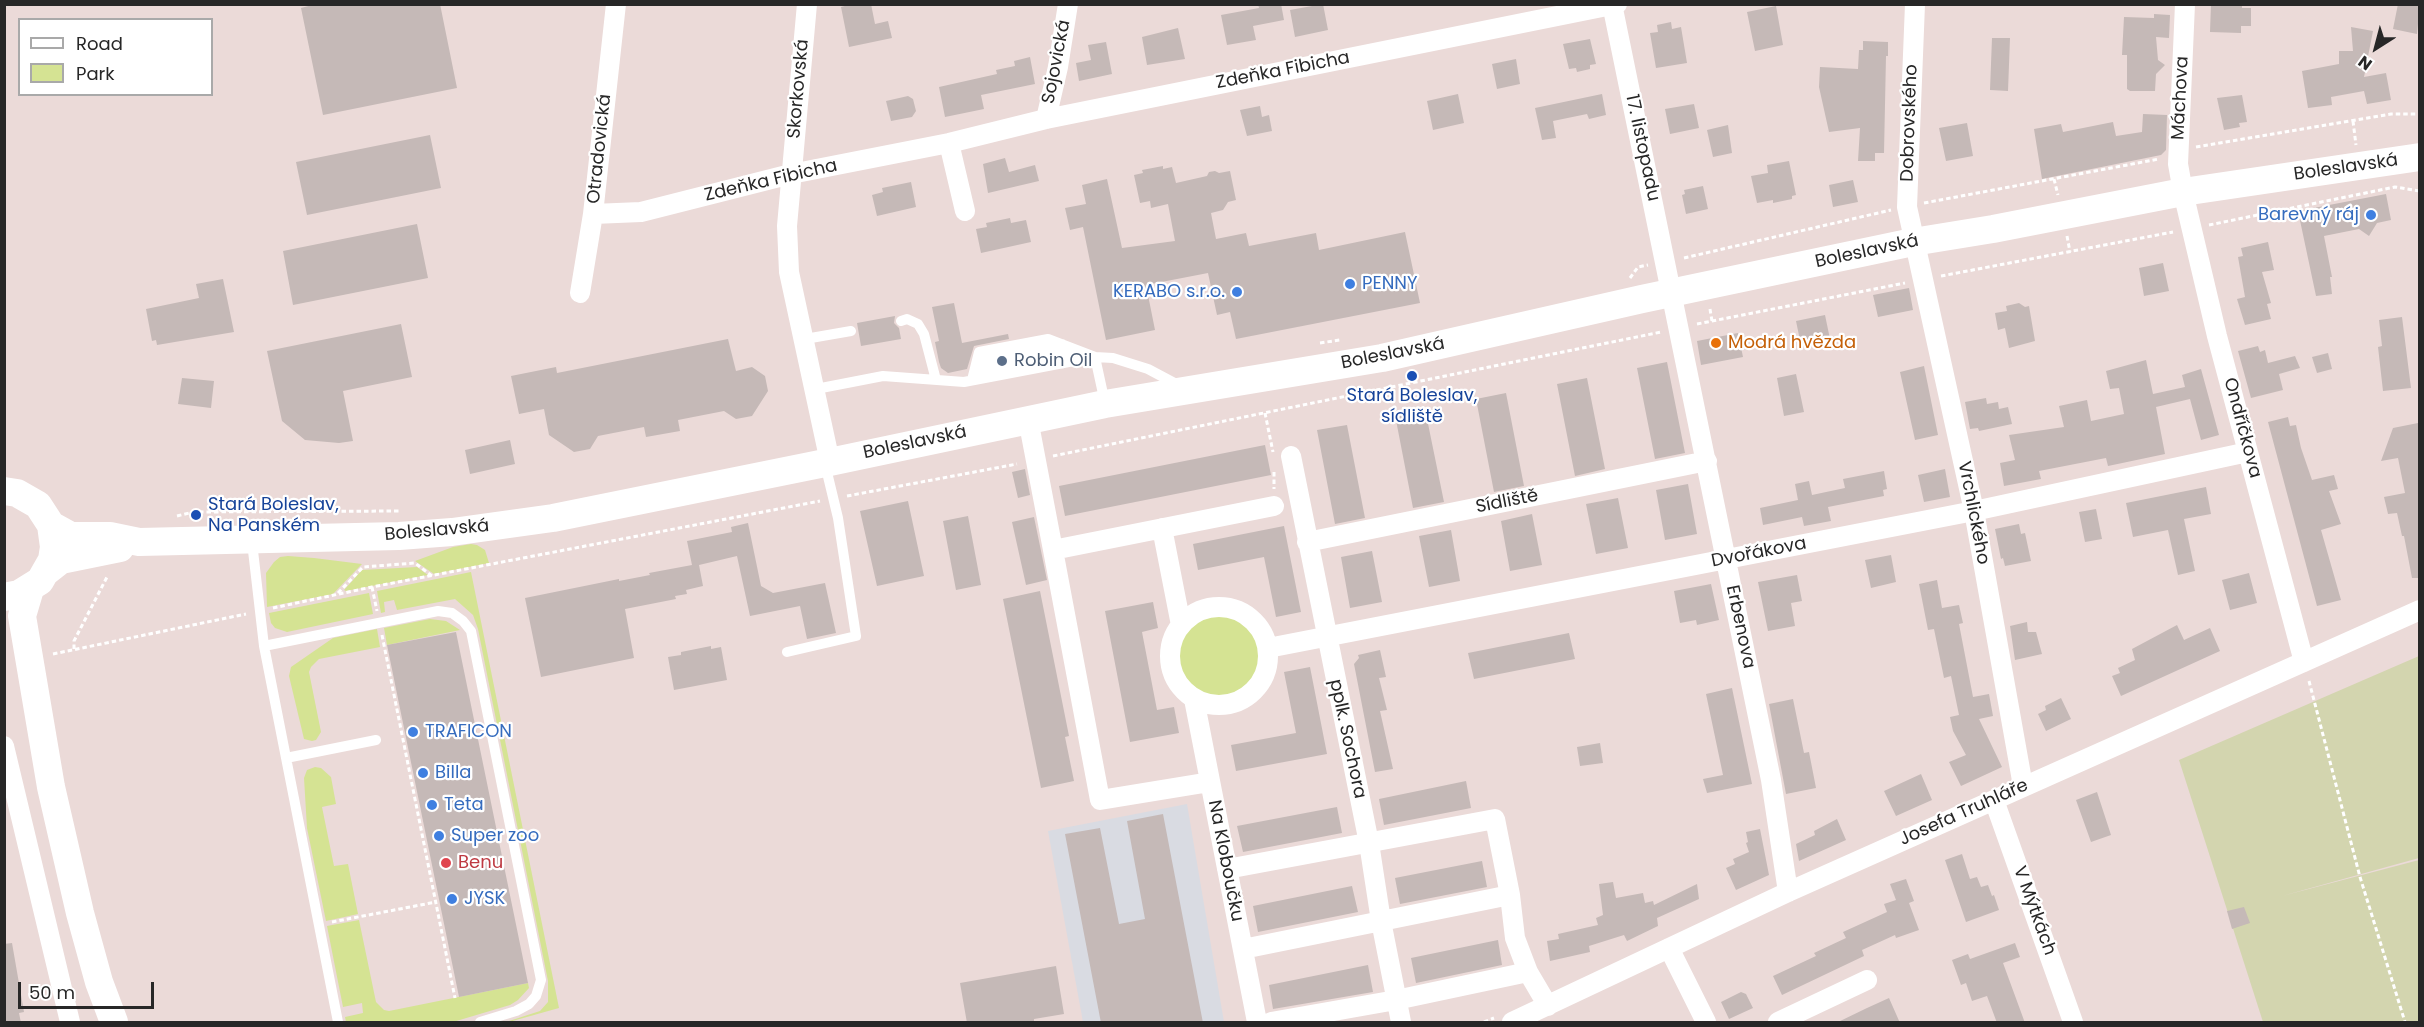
<!DOCTYPE html>
<meta charset="utf-8">
<style>
body{margin:0}
#map{position:relative;width:2424px;height:1027px;overflow:hidden;background:#ebdad8;font-family:Poppins,sans-serif}
canvas{display:block}
.frame{position:absolute;inset:0;border:6px solid #272727;pointer-events:none}
.legend{position:absolute;left:18px;top:18px;width:195px;height:78px;box-sizing:border-box;background:#fff;border:2px solid #a9a9a9;margin:0;padding:8px 10px;list-style:none;font-size:18px;color:#272727}
.legend li{display:flex;align-items:center;gap:12px;height:30px}
.legend b{width:30px;border:2px solid #a9a9a9}
.north{position:absolute;left:2346px;top:18px;width:60px;height:60px;-webkit-text-stroke:4px #fff;paint-order:stroke;rotate:216deg;font-size:16px;font-weight:700;line-height:24px;text-align:center;color:#272727}
.north::after{content:'';display:block;margin:auto;width:21px;height:27px;background:#272727;clip-path:polygon(50% 0,100% 100%,50% 72%,0 100%)}
.scale{position:absolute;left:18px;top:982px;width:136px;height:27px;box-sizing:border-box;border:3px solid #272727;border-top:0;padding-left:8px;font-size:18px;line-height:21px;white-space:nowrap;color:#272727;-webkit-text-stroke:4px #fff;paint-order:stroke}
</style>
<div id="map">
<canvas width="2424" height="1027"></canvas>
<div class="frame"></div>
<ul class="legend">
<li><b style="height:8px;background:#fff"></b>Road</li>
<li><b style="height:16px;background:#d5e393"></b>Park</li>
</ul>
<div class="north">N</div>
<div class="scale">50 m</div>
</div>
<script>
const c = document.querySelector('canvas').getContext('2d');
c.lineJoin = 'round';
function paint(path, color) { c.fillStyle = color; c.fill(path, 'evenodd'); }
const toPath = rows => new Path2D(rows.map(r => 'M' + r).join(''));
function trace(path, color, width, dash) { c.strokeStyle = color; c.lineWidth = width; c.lineCap = dash ? 'butt' : 'round'; c.setLineDash(dash || []); c.stroke(path); }
function drawText(font, color, halo, rows, align = 'center') {
  c.font = font + ' Poppins,sans-serif'; c.lineWidth = 4.5; c.setLineDash([]); c.textBaseline = 'middle'; c.strokeStyle = halo; c.fillStyle = color; for (const [text, x, y, turn = 0] of rows) {
    c.save(); c.translate(x, y); c.rotate((+turn || 0) * Math.PI / 180); c.textAlign = isNaN(turn) ? turn : align; if (halo) c.strokeText(text, 0, 0); c.fillText(text, 0, 0); c.restore();
  }
}
paint(toPath([
 [1187,804,1224,1022,1083,1022,1048,831]
]), '#d9dbe2');
paint(toPath([
 [471,544,477,545,485,550,489,563,434,574,415,561,453,547],
 [288,556,314,558,362,564,333,594,267,607,266,573,274,562,280,557],
 [417,567,428,575,346,591,344,590,362,570],
 [471,572,559,1008,509,1022,506,1022,540,1011,548,1002,548,981,478,629,473,615,455,599,397,610,394,600,384,602,385,612,381,613,377,591],
 [369,593,373,614,287,632,275,628,271,623,269,613],
 '1178 656a41 41 0 1 1 82 0a41 41 0 1 1-82 0Z',
 [430,619,446,621,460,630,387,645,384,628],
 [377,629,380,647,319,659,311,667,309,672,321,732,316,740,312,741,304,739,289,676,291,667,333,638],
 [315,767,321,768,331,777,336,804,322,807,334,866,348,864,358,914,326,921,307,828,304,778,307,770],
 [359,920,376,1002,384,1010,389,1011,528,983,529,988,518,1000,510,1005,453,1022,346,1022,345,1017,363,1013,362,1003,343,1007,327,926]
]), '#d5e393');
paint(toPath([
 [2419,656,2419,858,2282,896,2419,860,2419,1022,2263,1022,2179,760]
]), '#d3d5af');
paint(toPath([
 [316,4,440,4,457,88,323,115,301,8],
 [852,4,871,4,875,24,888,21,892,38,849,47,841,7],
 [1258,4,1281,4,1284,20,1253,26,1256,40,1227,45,1221,15,1259,8],
 [1323,4,1328,30,1295,37,1290,10],
 [2211,4,2242,4,2242,8,2251,8,2251,26,2241,26,2241,33,2210,32],
 [2398,4,2420,4,2417,34,2393,29],
 [1776,6,1783,45,1755,51,1747,12],
 [2154,14,2170,15,2169,38,2156,37,2158,60,2165,65,2156,74,2155,91,2130,91,2127,89,2127,55,2122,55,2124,17,2154,18],
 [1671,22,1672,29,1681,27,1687,63,1656,68,1650,33,1658,32,1657,25],
 [2351,27,2373,31,2364,77,2386,73,2391,100,2367,104,2364,91,2331,97,2332,105,2308,108,2302,71,2339,64,2339,51,2353,51],
 [1178,28,1185,59,1147,65,1142,37],
 [1992,38,2010,38,2008,91,1990,90],
 [1590,39,1596,64,1590,65,1590,69,1577,72,1576,68,1569,69,1563,44],
 [1863,41,1888,42,1888,56,1886,56,1884,153,1875,153,1875,161,1858,161,1860,128,1829,132,1819,87,1820,67,1858,69,1859,50,1863,50],
 [1106,42,1112,74,1079,81,1076,63,1091,60,1088,45],
 [1030,57,1035,84,981,95,984,109,945,117,939,87,997,74,996,70,1015,66,1014,61],
 [1516,59,1520,84,1497,89,1492,64],
 [1458,94,1464,123,1433,130,1427,101],
 [1602,94,1606,115,1589,119,1587,114,1553,121,1556,138,1542,140,1535,108],
 [2242,95,2247,122,2239,123,2240,127,2224,130,2217,98],
 [908,96,913,99,916,111,912,117,891,121,886,101],
 [1694,104,1699,128,1670,134,1665,109],
 [1260,106,1262,117,1269,115,1272,131,1247,136,1240,110],
 [2143,114,2167,115,2166,150,2161,155,2042,179,2034,129,2061,124,2063,132,2113,122,2116,136,2142,132],
 [1967,123,1973,156,1946,161,1939,128],
 [1728,125,1732,153,1713,157,1707,130],
 [430,135,441,188,307,215,296,162],
 [1005,158,1009,172,1035,165,1039,181,988,193,983,164],
 [1789,161,1796,195,1792,196,1792,199,1773,203,1773,200,1757,203,1751,176,1768,173,1767,165],
 [1163,166,1163,169,1172,167,1176,183,1207,176,1209,172,1215,171,1219,173,1230,171,1236,200,1228,202,1223,210,1211,213,1216,239,1246,233,1249,246,1316,233,1319,250,1405,232,1420,303,1236,339,1230,312,1217,315,1208,273,1146,285,1155,330,1106,340,1083,227,1070,230,1065,208,1086,204,1082,185,1107,179,1122,248,1175,241,1168,204,1151,208,1150,201,1140,203,1134,175,1143,173,1142,170],
 [1853,180,1858,202,1833,207,1829,185],
 [911,182,916,207,877,216,872,195,883,192,882,188],
 [1703,186,1708,209,1686,214,1682,195,1685,194,1684,190],
 [2386,194,2391,220,2377,223,2369,236,2359,229,2324,236,2332,277,2330,277,2332,294,2316,296,2298,211],
 [1010,218,1011,223,1026,220,1031,242,981,253,976,229,987,227,986,223],
 [417,224,428,278,293,305,283,251],
 [2268,242,2274,270,2262,272,2271,303,2267,304,2271,319,2245,325,2237,299,2245,297,2238,257,2243,256,2241,248],
 [2163,263,2169,291,2144,296,2139,268],
 [223,279,234,332,157,345,156,340,152,341,146,309,199,298,196,284],
 [1909,288,1913,310,1878,317,1873,295],
 [954,303,962,343,1008,334,1009,339,974,346,967,369,948,373,941,368,939,362,935,342,939,341,932,307],
 [2019,303,2025,307,2029,306,2035,341,2009,348,2005,328,1998,330,1995,313,2007,311,2006,306],
 [1825,315,1830,339,1801,345,1796,321],
 [895,316,894,323,899,328,901,339,861,346,857,323],
 [2402,317,2411,388,2383,391,2378,347,2382,346,2379,320],
 [401,324,412,377,343,391,353,441,339,443,305,440,282,421,267,351],
 [1738,333,1743,357,1701,365,1697,341],
 [728,339,736,371,752,367,765,376,768,391,752,416,736,419,724,411,678,420,680,431,646,437,644,427,598,436,590,449,574,452,549,435,544,409,519,414,511,376,556,367,557,373],
 [2258,346,2260,352,2265,350,2268,363,2295,356,2300,368,2279,374,2283,390,2251,398,2238,351],
 [2328,353,2332,369,2317,373,2312,357],
 [2146,360,2153,394,2185,387,2182,375,2201,369,2219,435,2201,440,2190,399,2156,407,2165,454,2108,466,2106,458,2039,471,2041,479,2004,486,2000,463,2015,460,2009,435,2064,427,2059,406,2087,400,2091,421,2124,414,2119,388,2110,389,2106,371],
 [1667,362,1685,453,1655,459,1637,368],
 [1924,366,1938,435,1915,440,1900,372],
 [1796,374,1804,412,1784,416,1777,378],
 [182,378,214,381,211,408,178,404],
 [1587,378,1605,469,1575,476,1557,384],
 [1506,393,1524,486,1494,492,1476,399],
 [1986,398,1987,404,1998,402,1999,409,2008,407,2012,424,1979,431,1978,428,1970,429,1965,402],
 [1425,409,1444,502,1413,508,1395,415],
 [2288,417,2290,426,2296,425,2301,448,2312,480,2334,475,2338,489,2329,491,2341,524,2321,530,2341,600,2317,606,2268,422],
 [2418,423,2420,432,2420,578,2412,578,2404,536,2402,536,2397,513,2388,514,2384,497,2405,493,2398,458,2381,461,2393,428],
 [1347,425,1365,518,1335,524,1317,430],
 [510,440,515,464,470,474,465,450],
 [1265,445,1271,475,1065,516,1059,486],
 [1025,469,1030,495,1018,498,1012,472],
 [1945,469,1950,497,1924,502,1918,475],
 [1884,471,1887,489,1883,490,1884,496,1828,507,1831,521,1804,526,1802,517,1763,525,1760,508,1798,500,1795,484,1809,481,1812,495,1845,488,1843,479],
 [1688,484,1697,534,1665,540,1656,490],
 [2206,487,2211,514,2184,519,2195,571,2178,575,2168,530,2133,537,2126,503],
 [1618,498,1628,548,1596,554,1586,504],
 [908,501,924,576,877,586,860,511],
 [2096,509,2102,539,2085,542,2079,512],
 [1532,514,1542,565,1510,571,1501,521],
 [968,516,981,585,956,590,943,521],
 [1034,517,1047,580,1026,585,1012,522],
 [748,523,761,586,773,593,825,583,836,633,807,639,800,606,750,616,737,556,699,565,703,586,686,590,687,594,675,596,676,599,625,609,634,658,541,677,525,598,619,579,619,581,650,575,649,573,692,565,687,541,732,532,731,527],
 [2019,524,2021,534,2025,533,2031,561,2005,566,2003,558,2001,559,1995,529],
 [1284,526,1301,612,1276,617,1264,557,1198,570,1193,544],
 [1451,530,1460,581,1429,587,1419,536],
 [1372,551,1382,602,1350,608,1341,557],
 [1891,555,1896,582,1871,588,1865,560],
 [2249,573,2257,603,2230,610,2222,580],
 [1797,575,1802,601,1791,603,1795,626,1768,631,1758,582],
 [1937,580,1942,608,1959,605,1963,623,1959,624,1973,697,1989,694,1993,716,1979,719,2002,767,1961,786,1949,762,1966,755,1953,731,1950,717,1959,715,1951,676,1944,678,1934,629,1928,630,1919,584],
 [1711,584,1719,620,1697,625,1696,620,1680,623,1674,591],
 [1040,591,1069,736,1065,737,1074,781,1041,788,1003,599],
 [1153,602,1158,628,1142,632,1157,710,1174,707,1179,733,1130,742,1105,611],
 [2027,622,2028,632,2036,632,2042,654,2015,660,2010,626],
 [2177,625,2184,640,2210,628,2220,651,2121,696,2112,676,2120,673,2118,668,2135,660,2132,649],
 [456,632,528,983,459,997,387,645],
 [1569,633,1575,659,1474,679,1468,653],
 [711,646,711,649,721,647,727,680,674,690,668,657,681,655,681,652],
 [1380,650,1386,677,1379,678,1387,710,1380,711,1393,769,1375,772,1354,664,1359,658,1358,655],
 [1310,667,1327,754,1236,771,1231,745,1296,733,1284,672],
 [1732,688,1752,784,1707,793,1703,779,1723,775,1706,694],
 [2061,698,2071,719,2046,731,2038,714,2046,710,2045,706],
 [1793,699,1804,753,1809,752,1816,788,1786,794,1769,704],
 [1600,743,1603,763,1580,766,1577,747],
 [1921,774,1932,800,1896,816,1884,791],
 [1466,781,1471,808,1384,825,1379,799],
 [2097,792,2111,835,2091,842,2076,800],
 [1337,807,1342,833,1243,852,1237,826],
 [1163,814,1203,1023,1101,1023,1065,834,1100,828,1119,924,1145,919,1127,821],
 [1837,819,1846,840,1799,861,1796,844,1815,835,1814,831],
 [1760,829,1769,875,1736,890,1726,868,1735,864,1733,859,1749,852,1746,843,1748,842,1746,832],
 [1962,854,1970,879,1977,877,1981,887,1988,885,1992,896,1994,895,1999,910,1966,922,1945,860],
 [1482,861,1487,887,1400,904,1395,878],
 [1906,879,1914,901,1909,903,1919,930,1896,938,1895,935,1862,950,1864,956,1782,995,1773,976,1816,956,1814,953,1846,938,1843,932,1887,912,1884,904,1896,900,1890,884],
 [1613,882,1616,898,1643,893,1645,903,1653,901,1654,905,1697,884,1699,899,1657,918,1658,926,1627,941,1624,935,1589,946,1590,952,1550,961,1547,941,1559,939,1558,934,1598,925,1596,918,1603,915,1599,884],
 [1352,886,1358,912,1258,932,1253,906],
 [2244,907,2250,923,2232,929,2227,911],
 [1498,940,1502,965,1416,983,1411,958],
 [12,943,24,1012,19,1013,21,1023,4,1023,4,944],
 [2015,943,2020,957,2003,963,2025,1023,1997,1023,1987,996,1972,1001,1966,983,1961,985,1952,960,1968,954,1970,959],
 [1368,965,1373,992,1273,1009,1269,985],
 [1056,966,1064,1014,1034,1019,1034,1023,967,1023,960,983],
 [1741,992,1746,994,1753,1008,1729,1019,1721,1002],
 [1889,998,1900,1023,1836,1023,1867,1008]
]), '#c5b9b7');
trace(toPath([
 [2353,121,2356,145],
 [2196,147,2391,114,2420,114],
 [2054,179,2058,195],
 [1924,203,2159,159],
 [2209,225,2395,187,2420,191],
 [2067,236,2070,252],
 [1684,258,1891,210],
 [1941,276,2173,232],
 [1630,278,1638,267,1648,265],
 [1710,309,1712,321],
 [1697,324,1905,283],
 [1320,343,1340,340],
 [1265,413,1273,452],
 [1053,456,1661,332],
 [1274,472,1274,489],
 [847,496,1017,464],
 [177,516,193,512,401,511],
 [372,587,377,611],
 [338,593,363,567,415,563,432,576],
 [273,608,372,587,820,501],
 [382,635,455,998],
 [74,649,74,641,108,575],
 [53,654,246,614],
 [2309,681,2360,877,2405,1022],
 [332,922,436,902],
 [1484,1022,1494,1018]
]), '#fff', 3, [4.5, 3]);
trace(toPath([
 [901,321,907,319,918,324,924,334,936,380],
 [805,339,851,331],
 [977,362,1062,344],
 [976,370,1079,351],
 [972,380,979,352,1048,339,1095,357,1113,358,1148,369,1180,386],
 [816,389,883,376,964,382,1095,357,1105,403],
 [252,542,264,646,338,1022],
 [264,646,438,611,452,613,463,621,471,631,541,980,536,996,529,1004,516,1011,480,1022],
 [787,652,856,636,838,518,825,464],
 [286,758,376,740]
]), '#fff', 10);
trace(toPath([
 [807,4,787,226,789,272,830,462],
 [1612,4,1771,780,1788,892],
 [1915,4,1907,207,1974,511,2023,786],
 [2185,4,2178,164,2183,192,2217,336,2304,662],
 [1046,119,1058,67,1068,4],
 [949,143,965,211],
 [593,214,641,212,791,174,949,143,1046,119,1617,4],
 [580,293,593,214,616,4],
 [1028,419,1053,550,1274,506],
 [1291,456,1369,843,1381,921,1401,1022],
 [1162,528,1181,625],
 [1307,542,1707,461],
 [1053,550,1100,800,1210,782],
 '1170 656a49 49 0 1 1 98 0a49 49 0 1 1-98 0Z',
 [1268,648,1974,511,2248,452],
 [1194,699,1257,1022],
 [4,746,70,1022],
 [1994,800,2073,1022],
 [1227,869,1495,819,1510,895,1515,938,1528,972,1548,1006],
 [1669,948,1706,1022],
 [1243,949,1510,895],
 [1271,1022,1396,1000,1528,972],
 [1512,1022,1788,892,2420,610],
 [1778,1022,1867,980]
]), '#fff', 20);
trace(toPath([
 [4,491,17,493,38,505,51,525,54,547,52,560,40,581,19,594,4,597],
 [51,525,71,536,110,536,139,542,399,536,452,532,553,518,825,463,1105,404,1382,358,1642,299,1913,242,1993,229,2183,192,2420,157],
 [47,571,61,560,120,548],
 [30,589,22,616,51,787,80,913,99,982,114,1022]
]), '#fff', 28);
for (const [x, y, r, color] of [
 [2371,215,6,"#3f7fe0"],
 [1350,284,6,"#3f7fe0"],
 [1237,292,6,"#3f7fe0"],
 [1716,343,6,"#e8710a"],
 [1002,361,6,"#5c6f8a"],
 [1412,376,6,"#1a4fb4"],
 [196,515,6,"#1a4fb4"],
 [413,732,6,"#3f7fe0"],
 [423,773,6,"#3f7fe0"],
 [432,805,6,"#3f7fe0"],
 [439,836,6,"#3f7fe0"],
 [446,863,6,"#e0444e"],
 [452,899,6,"#3f7fe0"]
]) { const dot = new Path2D(); dot.arc(x, y, r, 0, 2 * Math.PI); c.fillStyle = color; c.fill(dot); trace(dot, '#fff', 2); }
drawText('18px', '#272727', '#fff', [
 ["Sojovická",1057,62,-79],
 ["Zdeňka Fibicha",1283,71,-11],
 ["Skorkovská",799,89,-85],
 ["Máchova",2181,98,-87],
 ["Dobrovského",1910,123,-88],
 ["17. listopadu",1642,148,78],
 ["Otradovická",600,149,-84],
 ["Boleslavská",2346,168,-8],
 ["Zdeňka Fibicha",771,181,-13],
 ["Boleslavská",1867,252,-12],
 ["Boleslavská",1393,354,-11],
 ["Ondříčkova",2242,428,75],
 ["Boleslavská",915,443,-12],
 ["Sídliště",1507,502,-11],
 ["Vrchlického",1973,513,79],
 ["Boleslavská",437,531,-5],
 ["Dvořákova",1759,553,-11],
 ["Erbenova",1740,627,78],
 ["pplk. Sochora",1347,739,78],
 ["Josefa Truhláře",1964,813,-24],
 ["Na Kloboučku",1225,861,79],
 ["V Mýtkách",2034,911,70]
]);
drawText('18px', '#366cbe', '#fff', [
 ["Barevný ráj",2359,215,"right"],
 ["PENNY",1362,284],
 ["KERABO s.r.o.",1225,292,"right"],
 ["TRAFICON",425,732],
 ["Billa",435,773],
 ["Teta",444,805],
 ["Super zoo",451,836],
 ["JYSK",464,899]
], 'left');
drawText('18px', '#c56008', '#fff', [
 ["Modrá hvězda",1728,343]
], 'left');
drawText('18px', '#4e5e75', '#fff', [
 ["Robin Oil",1014,361]
], 'left');
drawText('18px', '#164399', '#fff', [
 ["Stará Boleslav,",1412,396],
 ["sídliště",1412,417],
 ["Stará Boleslav,",208,505,"left"],
 ["Na Panském",208,526,"left"]
]);
drawText('18px', '#be3a42', '#fff', [
 ["Benu",458,863]
], 'left');
</script>
